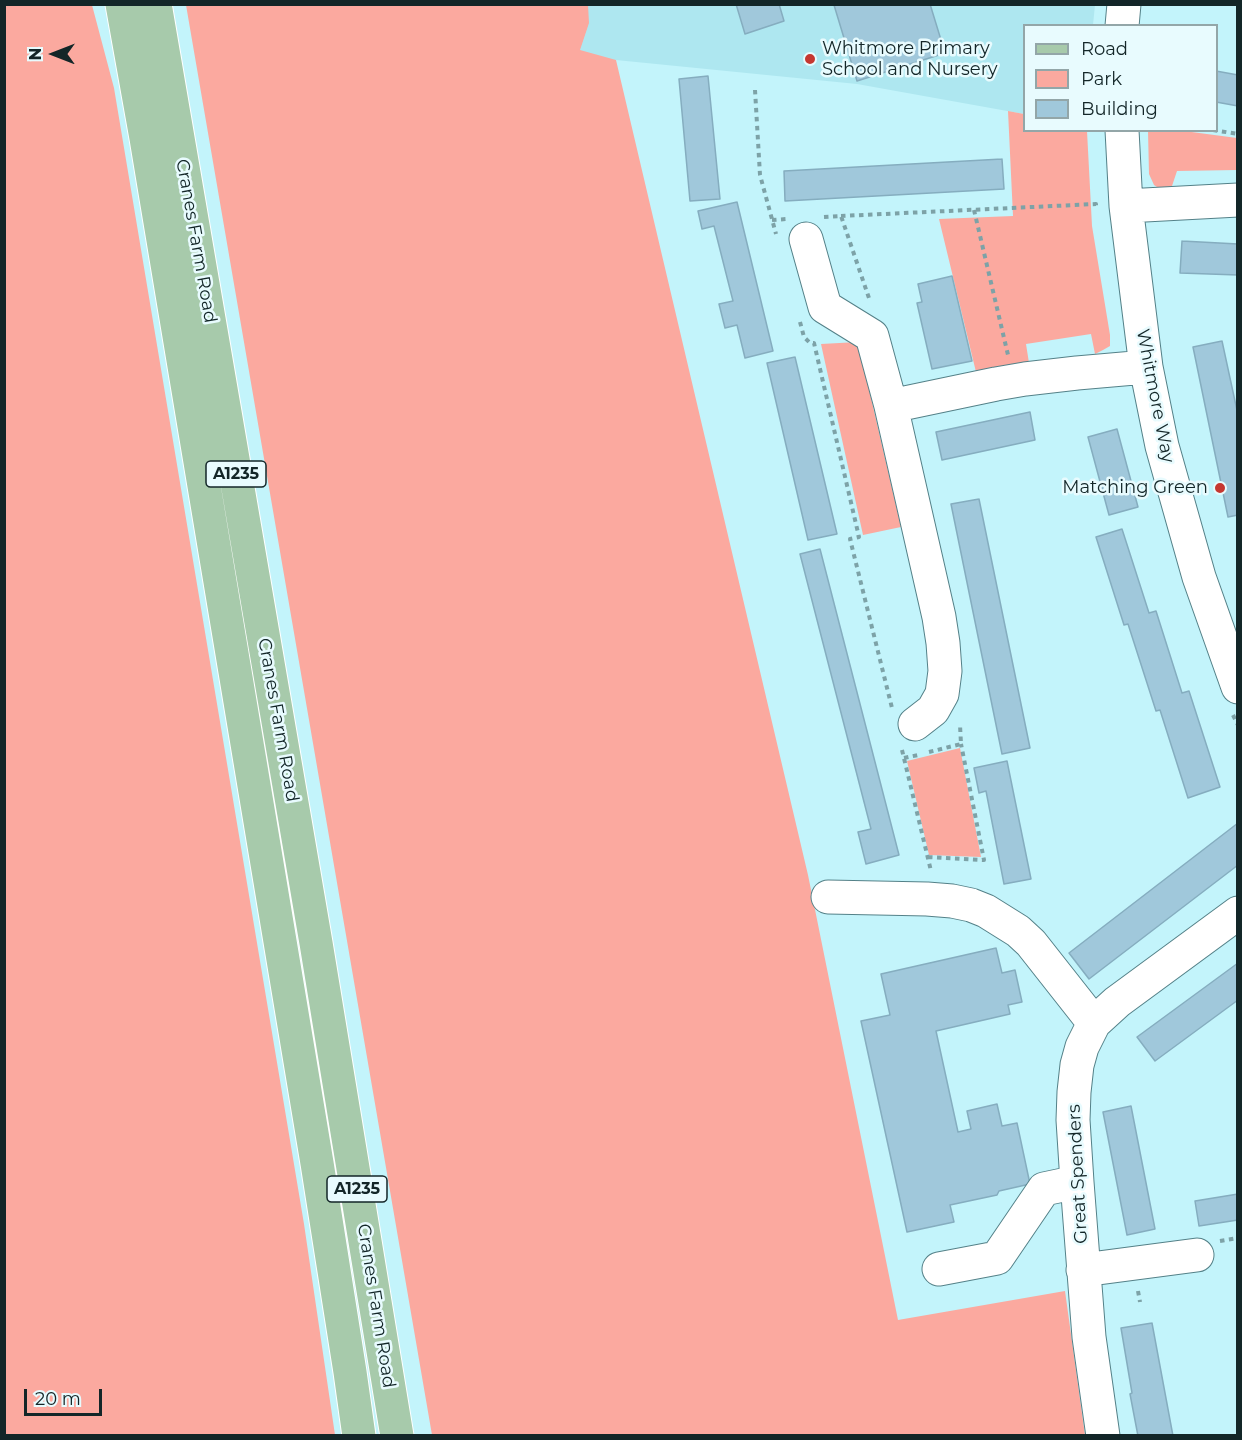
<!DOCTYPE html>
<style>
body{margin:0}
#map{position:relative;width:1242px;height:1440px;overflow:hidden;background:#c3f4fb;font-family:Montserrat,sans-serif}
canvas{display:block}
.frame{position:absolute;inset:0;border:6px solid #132628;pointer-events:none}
.legend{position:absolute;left:1023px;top:24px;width:195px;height:108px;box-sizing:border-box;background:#e8fbfe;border:2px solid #93a6a8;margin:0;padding:8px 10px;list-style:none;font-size:18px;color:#132628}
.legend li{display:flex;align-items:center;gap:12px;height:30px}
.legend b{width:30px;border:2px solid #93a6a8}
.north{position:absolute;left:24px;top:24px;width:60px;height:60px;-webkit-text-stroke:4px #e8fbfe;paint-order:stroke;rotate:270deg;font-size:16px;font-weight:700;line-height:24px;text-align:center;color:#132628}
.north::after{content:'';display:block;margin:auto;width:21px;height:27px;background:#132628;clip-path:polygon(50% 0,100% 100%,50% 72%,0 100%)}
.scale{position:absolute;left:24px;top:1389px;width:78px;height:27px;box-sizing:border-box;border:3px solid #132628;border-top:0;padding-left:8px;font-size:18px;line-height:21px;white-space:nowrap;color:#132628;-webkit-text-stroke:4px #e8fbfe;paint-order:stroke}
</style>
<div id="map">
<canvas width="1242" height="1440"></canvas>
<div class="frame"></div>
<ul class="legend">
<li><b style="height:8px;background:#a7caab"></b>Road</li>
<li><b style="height:16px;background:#fba99f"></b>Park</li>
<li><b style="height:16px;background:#a0c8db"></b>Building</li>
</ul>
<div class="north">N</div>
<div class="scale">20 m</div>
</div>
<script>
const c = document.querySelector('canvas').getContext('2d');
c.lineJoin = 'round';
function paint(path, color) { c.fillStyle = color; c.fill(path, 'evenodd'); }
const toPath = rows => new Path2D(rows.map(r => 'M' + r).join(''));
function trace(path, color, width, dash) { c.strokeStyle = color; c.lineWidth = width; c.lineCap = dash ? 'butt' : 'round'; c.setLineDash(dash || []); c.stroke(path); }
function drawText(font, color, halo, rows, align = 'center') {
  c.font = font + ' Montserrat,sans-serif'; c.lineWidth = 5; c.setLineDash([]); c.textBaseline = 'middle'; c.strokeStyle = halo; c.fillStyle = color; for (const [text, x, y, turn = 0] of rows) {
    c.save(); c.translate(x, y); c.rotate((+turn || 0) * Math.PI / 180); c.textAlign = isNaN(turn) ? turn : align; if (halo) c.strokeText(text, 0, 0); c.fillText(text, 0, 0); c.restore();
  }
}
paint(toPath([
 [387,5,1095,5,1093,25,1024,26,1024,114,857,84,616,60,577,59]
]), '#aee7f0');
paint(toPath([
 [4,5,92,5,114,88,304,1224,335,1435,5,1435],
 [186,5,588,5,589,23,580,50,616,60,808,875,898,1320,1065,1291,1085,1435,432,1435],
 [1008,111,1024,114,1024,130,1087,131,1092,226,1110,335,1110,346,1103,350,1095,354,1091,334,1026,344,1029,363,976,372,939,219,1013,216],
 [1148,131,1184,131,1237,138,1237,170,1177,171,1171,189,1160,189,1154,185,1149,174],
 [858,342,901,527,863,535,821,344],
 [960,748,981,857,929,855,907,761]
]), '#fba99f');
const building = toPath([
 [736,4,779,4,784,21,745,34,736,4],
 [930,4,945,53,857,81,834,5,930,4],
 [1216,71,1238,75,1238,106,1216,102,1216,71],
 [708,76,720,199,690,201,679,79,708,76],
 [1002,159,1004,189,785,201,784,171,1002,159],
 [737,202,773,351,745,358,737,325,725,328,719,304,733,301,714,226,702,229,698,211,737,202],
 [1182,241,1238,244,1238,275,1180,273,1182,241],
 [952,276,972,361,932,369,917,303,922,302,918,284,952,276],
 [1222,341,1238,415,1238,515,1228,517,1193,347,1222,341],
 [795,357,837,534,808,540,767,363,795,357],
 [1030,412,1035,440,942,460,936,432,1030,412],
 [1117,429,1138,507,1109,515,1088,437,1117,429],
 [979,499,1030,748,1002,754,951,504,979,499],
 [1122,529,1149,613,1156,611,1182,693,1189,691,1220,787,1188,798,1160,710,1156,711,1128,624,1124,625,1096,537,1122,529],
 [820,549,899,855,866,864,858,832,871,829,800,554,820,549],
 [1007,761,1031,879,1004,884,986,791,979,793,974,768,1007,761],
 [1238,823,1238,865,1089,979,1069,953,1238,823],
 [996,948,1002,973,1015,970,1022,1002,1008,1005,1010,1014,936,1031,958,1132,971,1129,967,1111,997,1104,1002,1126,1017,1123,1030,1184,999,1191,997,1195,950,1205,954,1222,907,1232,861,1021,890,1015,881,974,996,948],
 [1238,963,1238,1000,1155,1061,1137,1037,1238,963],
 [1131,1106,1155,1229,1127,1235,1103,1112,1131,1106],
 [1238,1194,1238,1220,1199,1226,1195,1201,1238,1194],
 [1152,1323,1173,1436,1138,1436,1130,1394,1132,1393,1121,1328,1152,1323]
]);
paint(building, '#a0c8db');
trace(building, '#85adbf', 1.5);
const minor = toPath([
 [1122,26,1124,4],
 [1122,130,1126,206,1146,367,1162,446,1199,577,1238,687],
 [1126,206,1238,200],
 [806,239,825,307,872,336,891,406,939,617,943,643,945,671,942,694,933,710,915,724],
 [891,406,996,384,1025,379,1077,373,1146,367],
 [828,897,927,899,952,901,971,905,986,911,1018,931,1031,943,1094,1023],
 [939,1269,997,1258,1044,1189,1077,1182],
 [1083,1270,1197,1255],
 [1103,1436,1089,1337,1077,1182,1073,1120,1074,1092,1077,1065,1082,1047,1094,1023,1117,1002,1238,913]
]);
const major = toPath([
 [122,4,146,138,317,1163,350,1372,359,1436],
 [155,4,316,943,397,1436]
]);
trace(minor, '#548188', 35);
trace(major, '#fff', 35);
trace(toPath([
 [755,90,760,175,776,234],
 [1213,130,1238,134],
 [974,210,1008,355],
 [841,216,1096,204,1096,206],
 [824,217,841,216,870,301],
 [772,220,787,219],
 [800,322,804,337,810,343,814,343,859,537,850,539,892,708],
 [1233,715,1238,725],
 [902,750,931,871],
 [929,752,961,744,960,725],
 [904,758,918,755],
 [928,857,984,860,961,744],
 [1220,1241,1238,1238],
 [1138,1291,1140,1302]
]), '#7da2a7', 4, [4.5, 4.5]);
trace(minor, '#fff', 33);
trace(major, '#a7caab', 33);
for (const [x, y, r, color] of [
 [810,59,6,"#c53731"],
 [1220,488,6,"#c53731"]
]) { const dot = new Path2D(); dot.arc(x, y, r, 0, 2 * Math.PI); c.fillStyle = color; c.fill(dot); trace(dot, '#e8fbfe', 2); }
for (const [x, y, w] of [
 [236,474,60],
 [357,1189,60]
]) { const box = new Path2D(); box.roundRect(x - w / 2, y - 13, w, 26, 4.5); c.fillStyle = '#e8fbfe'; c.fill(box); trace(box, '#132628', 1.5); }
drawText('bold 16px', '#132628', null, [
 ["A1235",236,474],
 ["A1235",357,1189]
]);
drawText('18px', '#132628', '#e8fbfe', [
 ["Whitmore Primary",822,49],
 ["School and Nursery",822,70],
 ["Matching Green",1208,488,"right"]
], 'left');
drawText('18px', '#132628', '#e8fbfe', [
 ["Cranes Farm Road",196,241,80],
 ["Whitmore Way",1155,396,79],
 ["Cranes Farm Road",278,720,80],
 ["Great Spenders",1078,1174,-93],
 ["Cranes Farm Road",376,1306,81]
]);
</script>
